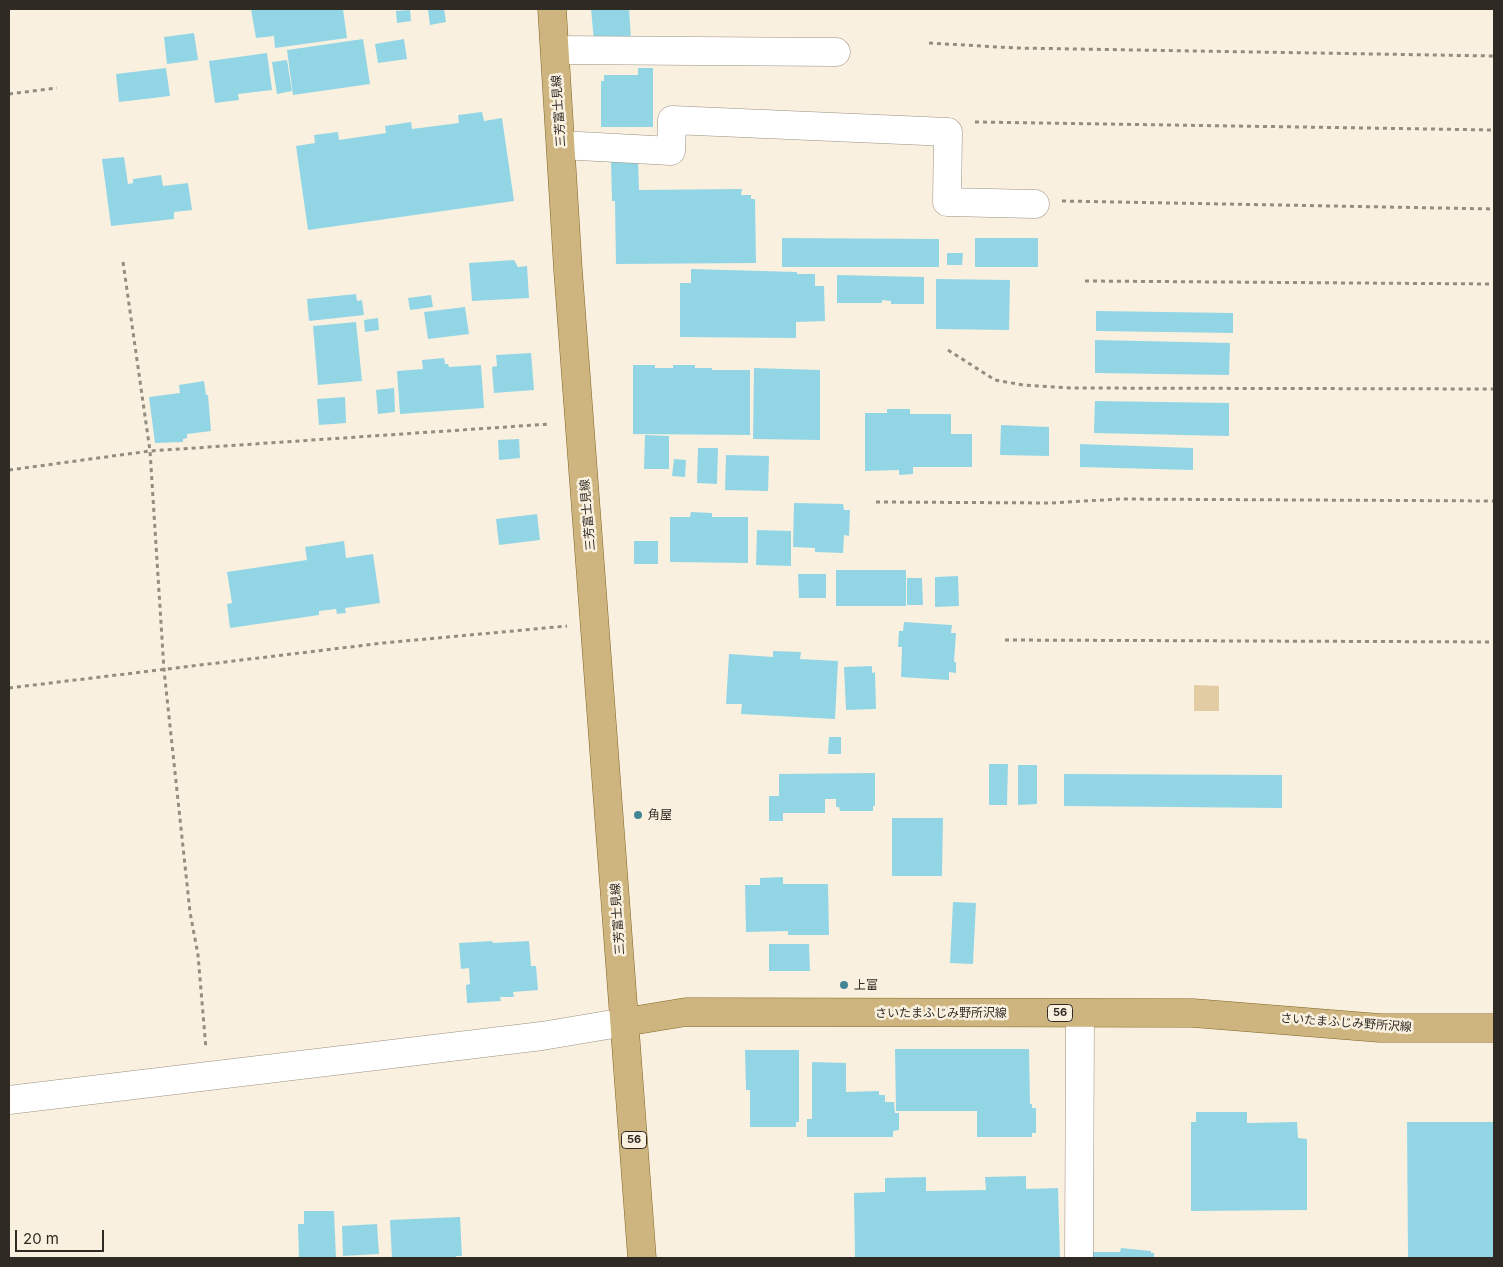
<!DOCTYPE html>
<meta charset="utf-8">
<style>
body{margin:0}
#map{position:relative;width:1503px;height:1267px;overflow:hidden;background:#faf0df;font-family:Inter,sans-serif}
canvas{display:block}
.frame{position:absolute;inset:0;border:10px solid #2f2b24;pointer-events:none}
.scale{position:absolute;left:15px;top:1230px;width:89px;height:22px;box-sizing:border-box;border:2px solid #2f2b24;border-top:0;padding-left:6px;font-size:15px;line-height:18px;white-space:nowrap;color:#2f2b24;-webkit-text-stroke:4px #faf0df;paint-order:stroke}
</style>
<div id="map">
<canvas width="1503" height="1267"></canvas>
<div class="frame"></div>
<div class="scale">20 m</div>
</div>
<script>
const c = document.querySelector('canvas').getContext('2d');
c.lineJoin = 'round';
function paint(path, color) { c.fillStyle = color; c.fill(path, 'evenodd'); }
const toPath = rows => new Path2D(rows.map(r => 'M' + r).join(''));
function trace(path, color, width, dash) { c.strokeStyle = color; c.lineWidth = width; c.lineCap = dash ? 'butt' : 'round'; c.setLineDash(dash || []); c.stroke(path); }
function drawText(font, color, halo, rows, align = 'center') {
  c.font = font + ' Inter,"Noto Sans JP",sans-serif'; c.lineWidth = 5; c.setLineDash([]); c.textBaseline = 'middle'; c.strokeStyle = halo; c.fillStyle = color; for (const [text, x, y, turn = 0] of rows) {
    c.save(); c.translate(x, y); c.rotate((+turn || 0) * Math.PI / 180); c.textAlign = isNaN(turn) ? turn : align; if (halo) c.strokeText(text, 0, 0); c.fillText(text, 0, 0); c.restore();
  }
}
paint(toPath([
 [1194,685,1219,686,1219,711,1194,711]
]), '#e2cca3');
paint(toPath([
 [251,9,343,9,347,38,275,48,274,36,256,38],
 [444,9,446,22,430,25,428,10],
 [591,9,629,9,631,39,594,41],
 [410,10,411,21,397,23,396,11],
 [194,33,198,60,167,64,164,37],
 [363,39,370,84,293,95,287,50],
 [404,39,407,59,378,63,375,44],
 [267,53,272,90,238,94,239,100,215,103,209,61],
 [287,60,292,91,277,94,272,62],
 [166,68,170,96,119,102,116,74],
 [638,68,653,68,653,127,601,127,601,81,604,81,604,75,638,75],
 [482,112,484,121,502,118,514,201,308,230,296,146,315,143,314,135,338,132,339,140,386,133,385,126,411,122,412,129,459,123,458,115],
 [124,157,128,184,133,183,133,179,161,175,163,186,188,183,192,210,174,212,174,219,111,226,102,159],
 [611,158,638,158,639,190,742,189,741,195,751,195,751,199,755,199,756,263,616,264,615,201,612,201],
 [782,238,939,239,939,267,782,267],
 [975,238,1038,238,1038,267,975,267],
 [947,253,963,253,962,265,947,265],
 [514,260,518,267,527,266,529,298,472,301,469,263],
 [691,269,797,272,797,274,815,274,815,286,824,286,825,321,796,322,796,338,680,337,680,283,691,283],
 [837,275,924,277,924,304,891,304,891,301,882,300,882,303,837,303],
 [936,279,1010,280,1009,330,936,329],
 [356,294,357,301,362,300,364,315,309,321,307,299],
 [431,295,433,307,410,310,408,298],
 [465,307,469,334,428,339,424,312],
 [1096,311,1233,313,1233,333,1096,331],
 [378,318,379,330,365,332,364,320],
 [356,322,362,381,318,385,313,326],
 [1095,340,1230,343,1229,375,1095,373],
 [531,353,534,390,494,393,492,367,497,366,496,355],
 [444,358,445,364,448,364,449,367,481,365,484,408,400,414,397,371,423,369,422,360],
 [633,365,655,365,655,368,673,368,673,365,695,365,695,368,712,368,712,370,750,370,750,435,633,434],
 [754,368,820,370,820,440,753,439],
 [204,381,206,395,208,395,211,431,187,434,187,438,183,439,183,442,155,443,149,397,180,393,179,385],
 [394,388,395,412,378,414,376,390],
 [345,397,346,423,319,425,317,399],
 [1095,401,1229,403,1229,436,1094,433],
 [887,409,910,409,910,414,951,414,951,434,972,434,972,467,913,467,913,474,899,475,899,470,865,471,865,413,887,413],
 [1001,425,1049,427,1049,456,1000,455],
 [645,435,669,436,669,469,644,469],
 [519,439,520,458,499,460,498,440],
 [1080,444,1193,448,1193,470,1080,467],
 [698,448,718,448,717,484,697,483],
 [726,455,769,456,768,491,725,490],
 [674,459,686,460,685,477,672,476],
 [794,503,843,504,844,510,850,510,849,536,844,535,843,553,815,552,815,548,793,547],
 [691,512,712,513,712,517,748,517,748,563,670,562,670,517,690,517],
 [537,514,540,540,499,545,496,519],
 [757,530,791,531,791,566,756,565],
 [344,541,346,558,373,554,380,603,345,608,346,613,337,614,336,609,319,611,319,615,230,628,227,604,232,603,227,572,307,560,305,547],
 [634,541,658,541,658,564,634,564],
 [836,570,906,570,906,606,836,606],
 [798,574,826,574,826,598,799,598],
 [958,576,959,606,935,607,935,577],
 [907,578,922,578,923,605,907,605],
 [904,622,952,625,951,633,956,633,954,662,956,662,956,673,949,672,949,680,901,677,902,647,898,647,899,631,903,631],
 [773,651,801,652,800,659,838,661,835,719,741,714,742,704,726,704,729,654,773,657],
 [872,666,872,673,875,672,876,709,846,710,844,667],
 [829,737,841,737,841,754,828,754],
 [989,764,1008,764,1007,805,989,805],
 [1018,765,1037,765,1037,804,1018,805],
 [875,773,875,806,873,806,873,811,840,811,839,807,836,807,836,799,825,799,825,813,783,813,783,821,769,821,769,796,779,796,779,774],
 [1064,774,1282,775,1282,808,1064,806],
 [892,818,943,818,942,876,892,876],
 [783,877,783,884,828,884,829,935,788,935,788,931,746,932,745,885,760,885,760,878],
 [953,902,976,903,973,964,950,963],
 [492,941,493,943,529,941,531,966,536,966,538,990,513,992,514,997,500,997,501,1001,467,1003,466,985,470,984,469,968,461,969,459,943],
 [769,944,809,944,810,971,769,971],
 [895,1049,1029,1049,1030,1104,1032,1104,1032,1108,1036,1108,1036,1133,1032,1133,1032,1137,977,1137,977,1111,896,1111],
 [745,1050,799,1050,799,1122,796,1122,796,1127,750,1127,750,1090,746,1090],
 [812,1062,846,1063,846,1092,879,1091,879,1095,885,1095,885,1102,894,1102,895,1113,899,1113,899,1130,893,1131,893,1137,807,1137,807,1119,812,1119],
 [1196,1112,1247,1112,1247,1123,1297,1122,1298,1138,1307,1139,1307,1210,1191,1211,1191,1122,1196,1122],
 [1407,1122,1494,1122,1494,1258,1408,1258],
 [1026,1176,1026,1189,1058,1188,1060,1258,855,1258,854,1193,885,1192,885,1178,926,1177,926,1191,986,1190,985,1177],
 [304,1211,334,1211,336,1258,299,1258,298,1224,304,1224],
 [460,1217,462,1256,456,1256,456,1258,392,1258,390,1220],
 [377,1224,379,1254,343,1256,342,1226],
 [1121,1248,1151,1251,1151,1253,1154,1253,1154,1258,1093,1258,1093,1252,1120,1252]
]), '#92d6e6');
const minor = toPath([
 [555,50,836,52],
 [561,145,671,151,672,120,948,132,947,202,1035,204],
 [9,1100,542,1036,625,1022],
 [1079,1258,1080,1014]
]);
const major = toPath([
 [552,9,568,270,642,1258],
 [625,1022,686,1012,1193,1013,1380,1028,1494,1028]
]);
trace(minor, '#9a9181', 29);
trace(major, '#826528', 29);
trace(toPath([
 [929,43,1016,48,1494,56],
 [9,94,57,88],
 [975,122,1494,130],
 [1062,201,1494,209],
 [123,262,150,451,164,670,190,912,198,955,206,1049],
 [1085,281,1494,284],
 [948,350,995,380,1023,385,1072,388,1494,389],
 [9,470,150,451,550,424],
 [876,502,1050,503,1120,499,1494,501],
 [1005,640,1494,642],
 [9,688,383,643,567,626]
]), '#938c80', 3, [4, 4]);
trace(minor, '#fff', 28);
trace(major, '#ceb57f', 28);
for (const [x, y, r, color] of [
 [638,815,5,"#428695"],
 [844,985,5,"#428695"]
]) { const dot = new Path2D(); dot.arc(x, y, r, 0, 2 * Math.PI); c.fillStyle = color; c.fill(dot); trace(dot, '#faf0df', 2); }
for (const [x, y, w] of [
 [1060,1013,25],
 [634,1140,25]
]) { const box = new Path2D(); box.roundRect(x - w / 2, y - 8.5, w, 17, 4); c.fillStyle = '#faf0df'; c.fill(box); trace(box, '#2f2b24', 1); }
drawText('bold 11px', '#2f2b24', null, [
 ["56",1060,1013],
 ["56",634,1140]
]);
drawText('12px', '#2f2b24', '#faf0df', [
 ["三芳富士見線",559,111,-94],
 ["三芳富士見線",588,515,-95],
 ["三芳富士見線",618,919,-94],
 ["さいたまふじみ野所沢線",941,1013],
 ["さいたまふじみ野所沢線",1346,1023,4]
]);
drawText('12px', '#2f2b24', '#faf0df', [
 ["角屋",648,815],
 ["上富",854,985]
], 'left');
</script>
